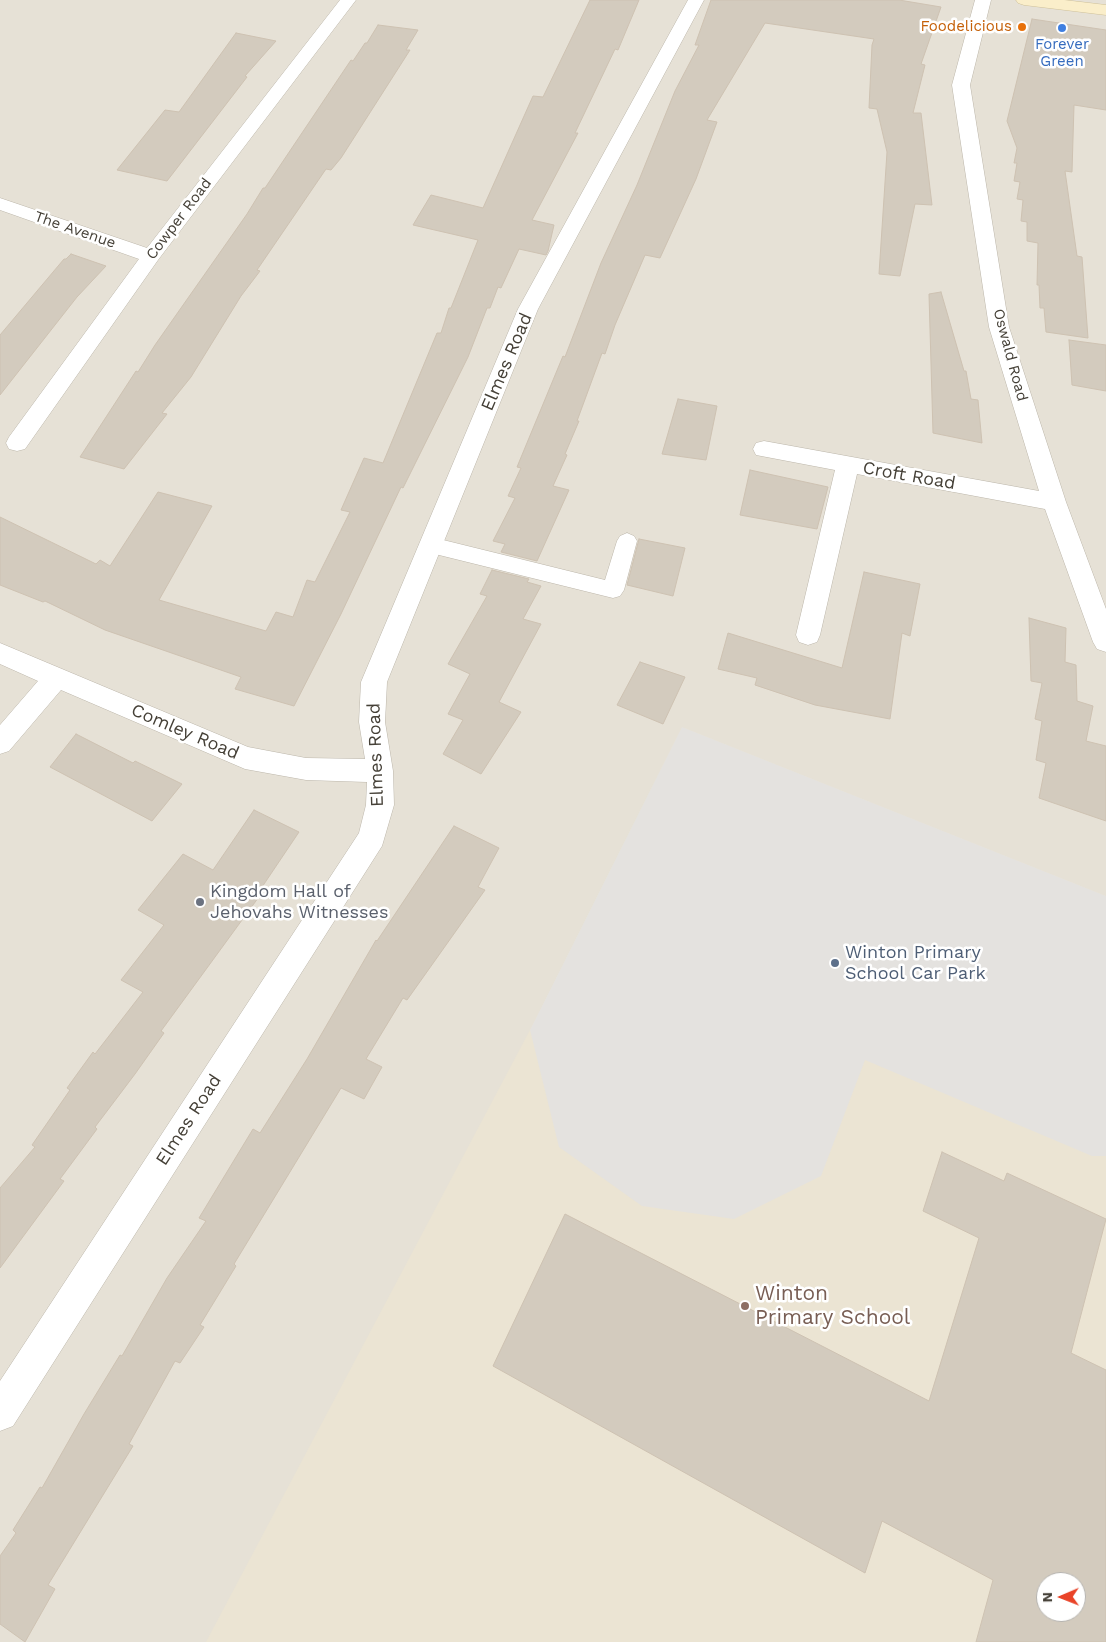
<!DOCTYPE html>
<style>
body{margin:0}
#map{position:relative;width:1106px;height:1642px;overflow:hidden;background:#f3efe8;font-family:"Work Sans",sans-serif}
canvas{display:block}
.north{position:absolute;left:1036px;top:1572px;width:50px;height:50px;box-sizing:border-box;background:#fff;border:1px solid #b5b3af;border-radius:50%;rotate:269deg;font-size:14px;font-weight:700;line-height:20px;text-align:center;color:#454037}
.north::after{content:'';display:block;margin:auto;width:18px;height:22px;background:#e94328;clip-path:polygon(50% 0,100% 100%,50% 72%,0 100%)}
</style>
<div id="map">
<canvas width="1106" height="1642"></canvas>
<div class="north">N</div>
</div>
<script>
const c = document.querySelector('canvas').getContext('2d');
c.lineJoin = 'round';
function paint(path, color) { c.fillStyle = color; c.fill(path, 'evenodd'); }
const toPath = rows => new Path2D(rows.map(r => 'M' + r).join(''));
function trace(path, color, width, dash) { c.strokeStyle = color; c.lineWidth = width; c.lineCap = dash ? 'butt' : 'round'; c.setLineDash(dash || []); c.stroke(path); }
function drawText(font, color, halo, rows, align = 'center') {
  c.font = font + ' "Work Sans",sans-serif'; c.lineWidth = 5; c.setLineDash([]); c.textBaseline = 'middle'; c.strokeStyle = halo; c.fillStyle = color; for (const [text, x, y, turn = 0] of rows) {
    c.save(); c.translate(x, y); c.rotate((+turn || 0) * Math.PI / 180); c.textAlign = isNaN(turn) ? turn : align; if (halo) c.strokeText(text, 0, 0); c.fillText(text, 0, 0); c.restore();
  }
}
paint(toPath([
 [0,0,1106,0,1106,1642,0,1642],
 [1046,1582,1076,1582,1076,1612,1046,1612]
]), '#e6e1d6');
paint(toPath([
 [682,727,1106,896,1106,1642,206,1642,530,1030],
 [1046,1582,1076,1582,1076,1612,1046,1612]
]), '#ebe4d3');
paint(toPath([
 [682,727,1106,896,1106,1156,1092,1156,865,1060,821,1176,734,1219,642,1206,559,1147,530,1030]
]), '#e4e2df');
const building = toPath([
 [590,0,639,0,618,50,615,49,575,133,578,133,532,220,554,225,548,251,546,255,519,249,501,288,498,287,490,308,487,308,468,357,403,488,401,487,341,614,294,706,235,689,241,677,105,630,45,601,43,602,0,585,0,517,96,564,100,560,110,566,158,492,212,506,159,600,266,631,276,612,293,617,307,580,315,582,350,512,341,510,364,458,383,463,437,333,441,333,449,308,451,308,478,240,413,225,431,195,483,208,533,96,543,97,590,0],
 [711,0,899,0,941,7,921,64,925,65,913,113,921,113,932,205,915,204,900,276,879,274,887,152,877,109,869,108,872,45,874,39,765,23,707,120,717,122,696,179,660,258,645,255,615,325,605,354,602,353,577,421,579,421,565,454,567,455,553,486,569,490,537,561,501,552,505,544,493,541,515,498,508,496,521,468,517,467,563,356,565,357,601,263,637,185,675,91,699,45,695,45,711,0],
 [1032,19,1106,30,1106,110,1074,105,1072,172,1065,171,1077,256,1082,257,1088,338,1046,332,1044,308,1040,308,1039,285,1037,285,1038,243,1027,241,1027,222,1021,221,1023,200,1017,199,1020,182,1014,181,1017,163,1014,163,1017,148,1007,121,1032,19],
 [378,25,418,30,406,50,410,50,341,158,331,170,326,169,257,270,260,271,241,296,191,377,162,413,167,414,124,469,80,457,136,371,138,372,155,345,247,214,263,188,265,188,351,60,353,61,365,43,367,43,378,25],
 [236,33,276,41,245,76,247,77,167,181,117,170,165,110,179,112,236,33],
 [71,254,106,266,77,297,0,395,0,335,64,259,66,259,71,254],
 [941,292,964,371,966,371,971,399,978,400,982,443,933,433,929,294,941,292],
 [1069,340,1106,345,1106,391,1072,385,1069,340],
 [678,399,717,406,706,460,662,454,678,399],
 [750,470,828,487,817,529,740,515,750,470],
 [639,539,685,548,673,596,627,585,639,539],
 [492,570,529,579,527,582,541,586,523,619,541,624,499,702,521,712,481,774,443,754,463,720,448,714,470,674,448,664,487,596,480,594,492,570],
 [864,572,920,584,910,636,902,633,890,719,815,705,755,685,757,678,718,669,728,633,842,668,864,572],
 [1029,618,1066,628,1065,662,1076,665,1077,701,1093,706,1086,741,1106,746,1106,821,1039,798,1046,763,1036,760,1042,721,1035,719,1042,683,1031,681,1029,618],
 [640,662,685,677,663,724,617,705,640,662],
 [76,734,133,763,135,761,182,784,152,821,50,767,76,734],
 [254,810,299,832,258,893,261,894,161,1031,164,1033,135,1074,95,1127,97,1129,60,1179,64,1181,0,1268,0,1188,35,1147,32,1145,70,1090,67,1088,93,1052,95,1054,143,992,121,980,164,925,138,910,183,854,213,870,254,810],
 [454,826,499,848,478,887,485,890,407,1000,403,998,366,1059,382,1067,364,1099,341,1088,234,1264,236,1266,200,1325,204,1327,180,1363,175,1361,129,1444,133,1446,48,1585,55,1589,25,1642,0,1624,0,1556,16,1533,13,1530,40,1487,42,1488,84,1414,120,1355,122,1356,167,1278,206,1221,199,1218,253,1129,260,1133,307,1059,376,940,377,941,454,826],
 [942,1152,1004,1181,1007,1173,1106,1219,1071,1353,1106,1370,1106,1642,976,1642,993,1580,882,1521,865,1573,493,1366,565,1214,929,1401,979,1238,923,1211,942,1152],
 [1046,1582,1076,1582,1076,1612,1046,1612,1046,1582]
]);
paint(building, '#d3cbbe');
trace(building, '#cec2b2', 1);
const lane = toPath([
 [627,533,634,536,637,541,624,590,620,596,613,598,431,553,424,550,421,545,424,540,431,537,605,580,617,541,620,536,627,533]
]);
const street = toPath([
 [340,0,356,0,158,260,25,449,17,451,9,449,6,443,9,437,139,259,0,210,0,198,147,248,340,0],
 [688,0,704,0,538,309,387,682,385,722,393,771,394,805,382,846,13,1426,0,1431,0,1381,359,833,366,805,367,782,306,780,245,769,61,690,9,751,0,754,0,725,38,681,0,664,0,643,248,747,306,758,365,759,359,722,361,682,518,309,688,0],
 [975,0,991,0,970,85,1009,327,1066,502,1106,609,1106,652,1097,649,1093,642,1045,509,857,474,820,635,817,642,808,645,799,642,796,635,835,470,756,455,753,449,756,443,764,441,1039,491,989,327,952,85,975,0]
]);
const secondary = toPath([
 [1016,0,1064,0,1106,5,1106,15,1024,5,1018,3,1016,0]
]);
trace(lane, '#bdb7ab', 1);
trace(street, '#bdb7ab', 1);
trace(secondary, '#cfc19a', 1);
paint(lane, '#fff');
paint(street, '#fff');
paint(secondary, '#faeeca');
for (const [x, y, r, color] of [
 [1022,27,5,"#e8710a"],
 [1062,28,5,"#3f7fe0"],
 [200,902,5,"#6b7280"],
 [835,963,5,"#5c6f8a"],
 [745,1306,5,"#8d6e63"]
]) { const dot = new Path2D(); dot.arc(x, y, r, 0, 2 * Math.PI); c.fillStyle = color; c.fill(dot); trace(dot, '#fff', 2); }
drawText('15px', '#c56008', '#fff', [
 ["Foodelicious",1012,27]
], 'right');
drawText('15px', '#366cbe', '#fff', [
 ["Forever",1062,45],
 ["Green",1062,62]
]);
drawText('15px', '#454037', '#fff', [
 ["Cowper Road",179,219,-53],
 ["The Avenue",75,230,19],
 ["Oswald Road",1010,355,75]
]);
drawText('18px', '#454037', '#fff', [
 ["Elmes Road",507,362,-67],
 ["Croft Road",909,476,10],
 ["Comley Road",185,732,23],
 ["Elmes Road",376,755,-92],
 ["Elmes Road",189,1120,-57]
]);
drawText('18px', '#5b616d', '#fff', [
 ["Kingdom Hall of",210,892],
 ["Jehovahs Witnesses",210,913]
], 'left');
drawText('18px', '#4e5e75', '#fff', [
 ["Winton Primary",845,953],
 ["School Car Park",845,974]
], 'left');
drawText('21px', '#785e54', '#fff', [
 ["Winton",755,1294],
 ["Primary School",755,1318]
], 'left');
</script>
